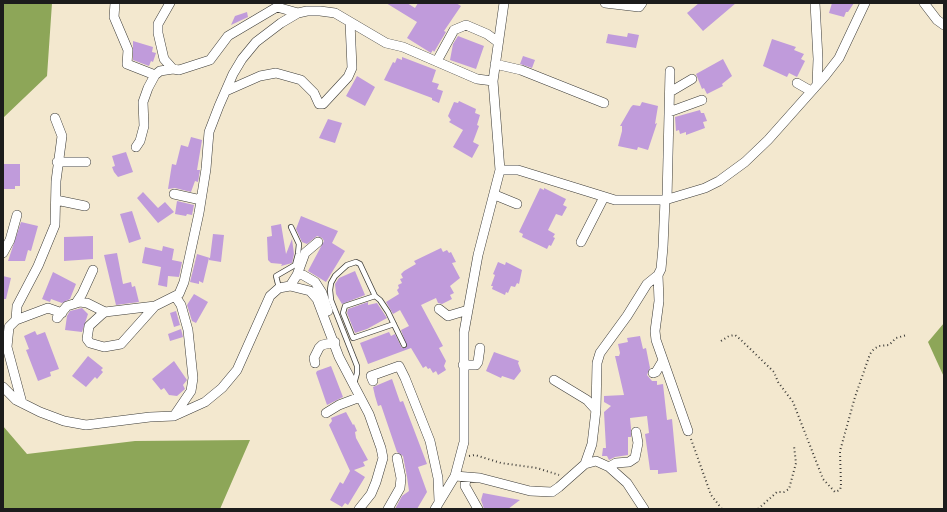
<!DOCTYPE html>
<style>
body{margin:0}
#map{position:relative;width:947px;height:512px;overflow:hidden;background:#f3e8cf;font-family:"Patrick Hand",sans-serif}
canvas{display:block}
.frame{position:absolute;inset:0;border:4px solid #1c1c1c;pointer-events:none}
</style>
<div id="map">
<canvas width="947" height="512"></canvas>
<div class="frame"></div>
</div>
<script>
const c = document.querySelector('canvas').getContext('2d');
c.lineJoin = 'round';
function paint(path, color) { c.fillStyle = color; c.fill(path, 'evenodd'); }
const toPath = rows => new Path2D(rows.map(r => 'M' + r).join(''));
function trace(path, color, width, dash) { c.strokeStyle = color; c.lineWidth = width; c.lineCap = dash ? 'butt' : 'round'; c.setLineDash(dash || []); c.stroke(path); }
paint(toPath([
 [3,3,52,3,47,76,3,118],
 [944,323,944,377,928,342],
 [3,426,27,454,135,441,250,440,220,509,3,509]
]), '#8da658');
paint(toPath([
 [386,3,407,3,415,8,418,3,456,3,461,6,444,31,446,32,434,52,433,50,431,53,407,38,417,22],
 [699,3,736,3,703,31,687,13],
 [832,3,854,3,848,12,846,12,844,17,829,13],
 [247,12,248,17,231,25,235,16],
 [628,33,639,35,636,48,606,43,608,34,627,37],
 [458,36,484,46,476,69,450,60,453,44],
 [772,39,796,47,794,50,804,54,801,59,805,61,797,77,789,73,787,77,763,66],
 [133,41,153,47,152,52,156,53,153,62,151,61,149,66,133,60],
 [523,56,535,60,532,68,520,64],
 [402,57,436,70,432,82,439,84,437,89,443,91,439,103,432,100,432,98,384,80,393,62,395,63,397,58,402,60],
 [723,59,732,76,722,84,723,86,707,94,704,88,702,89,696,74],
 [357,76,375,87,365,106,346,96],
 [459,101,476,109,475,113,480,115,477,125,479,126,473,142,479,145,472,158,453,147,463,130,449,122,451,120,448,116,454,102,458,103],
 [642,102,658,106,655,124,657,123,648,150,638,147,637,150,618,146,622,131,622,126,620,126,631,107,633,105,640,106],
 [700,110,701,113,704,113,707,121,703,122,705,128,686,135,686,132,680,134,679,130,676,131,675,117],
 [328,119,342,123,335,143,319,138],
 [191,137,202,140,197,170,200,170,198,182,195,181,191,192,175,188,168,189,172,164,176,165,181,145,188,147],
 [126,152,133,172,118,177,114,172,112,167,115,166,112,156],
 [3,164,20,164,20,186,15,186,15,189,3,189],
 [540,188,544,190,544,188,566,199,563,205,567,207,562,216,556,214,548,230,555,234,553,237,555,238,551,246,549,245,547,249,522,237,523,234,519,232],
 [143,192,158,208,165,202,174,212,158,223,137,198],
 [177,201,194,205,192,215,187,214,186,216,175,214],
 [132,211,141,239,129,243,120,214],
 [301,216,338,231,332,243,345,251,326,282,308,271,324,241,322,238,317,236,307,244,302,242,296,229],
 [21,222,38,226,31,251,28,250,25,261,8,261],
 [281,224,286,254,292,239,294,254,292,263,281,266,282,264,271,263,268,260,267,237,272,236,271,226],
 [213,234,224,235,221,262,209,260,209,258,203,283,199,281,199,284,190,282,197,254,210,258],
 [93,236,93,259,64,261,64,237],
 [163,246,174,249,172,260,182,262,179,277,168,276,167,287,158,285,161,267,142,263,145,247,162,251],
 [441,248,443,252,447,250,449,253,451,252,456,262,452,263,460,278,450,286,454,293,450,295,452,299,442,304,438,303,436,298,421,305,443,346,439,348,446,361,444,366,446,370,438,375,436,371,433,373,430,368,428,369,426,366,423,368,411,348,368,364,360,343,389,332,391,336,395,334,402,348,407,347,401,330,409,326,400,310,393,314,386,302,399,294,397,290,399,288,398,285,402,283,400,279,403,278,401,274,404,271,416,264,414,261],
 [117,253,123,284,131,282,132,287,135,286,139,302,116,305,104,255],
 [498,262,505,265,506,262,522,270,519,284,517,283,515,287,511,286,508,293,506,292,505,295,492,289,493,286,491,286,495,275,493,274],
 [355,271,365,295,342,304,336,294,335,284,339,278],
 [53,272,76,284,70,299,62,303,51,299,50,302,42,299],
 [3,276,11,278,6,299,3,299],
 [194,294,208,302,196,323,192,321,187,305],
 [368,302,368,305,377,303,387,318,367,329,355,333,347,313,348,309],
 [82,308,88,314,82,332,65,330,67,316,70,311],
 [176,311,180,325,174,327,170,313],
 [181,329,183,337,170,341,168,334],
 [35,331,37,335,45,332,59,369,50,372,51,376,38,381,26,350,29,349,24,336],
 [640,336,643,349,646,348,650,368,647,375,652,381,657,381,657,385,663,384,667,420,672,419,677,472,658,474,658,470,650,470,645,434,649,433,647,416,630,418,631,428,631,437,628,437,628,455,615,457,609,460,607,456,602,456,603,448,606,448,604,412,611,406,604,402,604,396,624,395,615,356,619,356,620,353,618,344,628,342,627,338],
 [494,352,519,361,518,363,521,371,514,380,502,376,501,378,486,371],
 [88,356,103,368,101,370,103,372,97,379,95,377,86,387,72,376],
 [174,361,187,380,183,385,185,389,177,396,169,395,164,388,161,390,152,379],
 [331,366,343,397,327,405,316,373,317,371],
 [392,379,400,402,403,401,427,464,418,467,427,492,417,509,395,509,402,496,409,491,407,477,403,456,397,452,381,405,378,406,375,396,373,387],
 [346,412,353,425,354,424,357,431,355,432,356,438,368,460,363,462,365,466,354,470,365,477,348,505,345,503,342,507,330,500,340,482,343,484,350,471,329,425,332,421,331,418],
 [483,493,520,500,508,509,484,509,481,500]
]), '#c09bdb');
const service = toPath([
 [279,288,276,276,295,265,298,254,299,244,291,227],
 [375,296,345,306,343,313,353,338,394,324],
 [354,384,357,373,357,366,331,300,330,290,331,283,335,276,347,265,356,262,360,264,375,296,380,300,388,312,404,345]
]);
const minor = toPath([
 [115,3,114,17,128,50,127,64,155,75],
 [170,3,158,24,158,33,164,59,173,69,179,70,210,60,228,36,277,7,298,13],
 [605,3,639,7,642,3],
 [815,3,818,59,817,85],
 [924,3,937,20,944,25],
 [437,61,454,30,466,25,487,34,498,42],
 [495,64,521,70,604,103],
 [797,83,811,91],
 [226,91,260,76,276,73,301,80,314,93,319,104,323,104,348,77,352,68,350,22],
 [670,92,692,79],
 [669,112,702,100],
 [136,147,140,141,144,126,143,102,148,88,155,75,160,71,173,69],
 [57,162,86,162],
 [500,170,518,170,615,200,665,200,705,188,719,181,745,162,768,140,825,76,839,58,865,3],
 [174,194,201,200],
 [495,195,517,204],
 [667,199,670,71],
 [56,200,85,206],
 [581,242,604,197],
 [3,253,10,240,17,215],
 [297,275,305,253,318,242],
 [658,275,659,301,655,331,656,340,688,431],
 [290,286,297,275,303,275,315,282,322,293,328,311],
 [76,303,82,294,93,270],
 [155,306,105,312,101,315,89,326,87,339,90,343,104,347,121,344,155,306,179,294,184,282,199,213,206,169,209,132,219,106,233,74,242,59,256,42,281,23,298,13,307,11,320,11,335,13,386,43,403,47,477,79,493,81],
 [439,309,448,316,468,310],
 [57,318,67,306,80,302,87,303,105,312],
 [16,320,17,306,38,266,55,225,56,181,62,136,55,118],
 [315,363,314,358,319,348,322,345,335,342],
 [463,365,476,365,478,362,480,348],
 [653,373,656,372,662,362],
 [554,380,587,400,596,410],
 [373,381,371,376,399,366,405,378,430,441,438,478,439,501],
 [3,387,16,400,40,412,64,421,86,425,150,417,174,416,205,402,222,388,237,370,270,296,279,288,290,286,310,291,317,299,339,357,369,414,381,448,383,458,376,482,371,494,359,509],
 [22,403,7,347,9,327,16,320,48,308,62,313],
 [326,413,339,405,360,397],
 [174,416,191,391,193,378,188,330,181,305,175,296],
 [585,464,596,461,609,467,627,483,644,509],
 [609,467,616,463,629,462,635,458,638,443,636,432],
 [455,476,480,478,530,491,552,492,559,487,585,464,592,444,596,410,597,363,600,353,627,316,647,284,658,275,661,269,663,247,665,200],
 [466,477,465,486,478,509],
 [388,509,400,488,401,478,397,458],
 [435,509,455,476,464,442,464,332,478,255,500,170,493,81,504,3]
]);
trace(service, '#3c3b37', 6);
trace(minor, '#3c3b37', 10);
trace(toPath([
 [721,341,729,336,735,335,740,339,774,372,778,382,793,402,823,479,835,492,840,490,841,486,840,451,855,397,870,354,874,349,879,346,889,345,896,338,907,335],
 [691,439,711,495,722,509],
 [469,456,475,455,501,463,537,468,559,475],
 [758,509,777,492,784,492,789,489,796,463,794,446]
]), '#3c3b37', 2, [1, 3]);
trace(service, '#fff', 4.5);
trace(minor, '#fff', 9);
</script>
